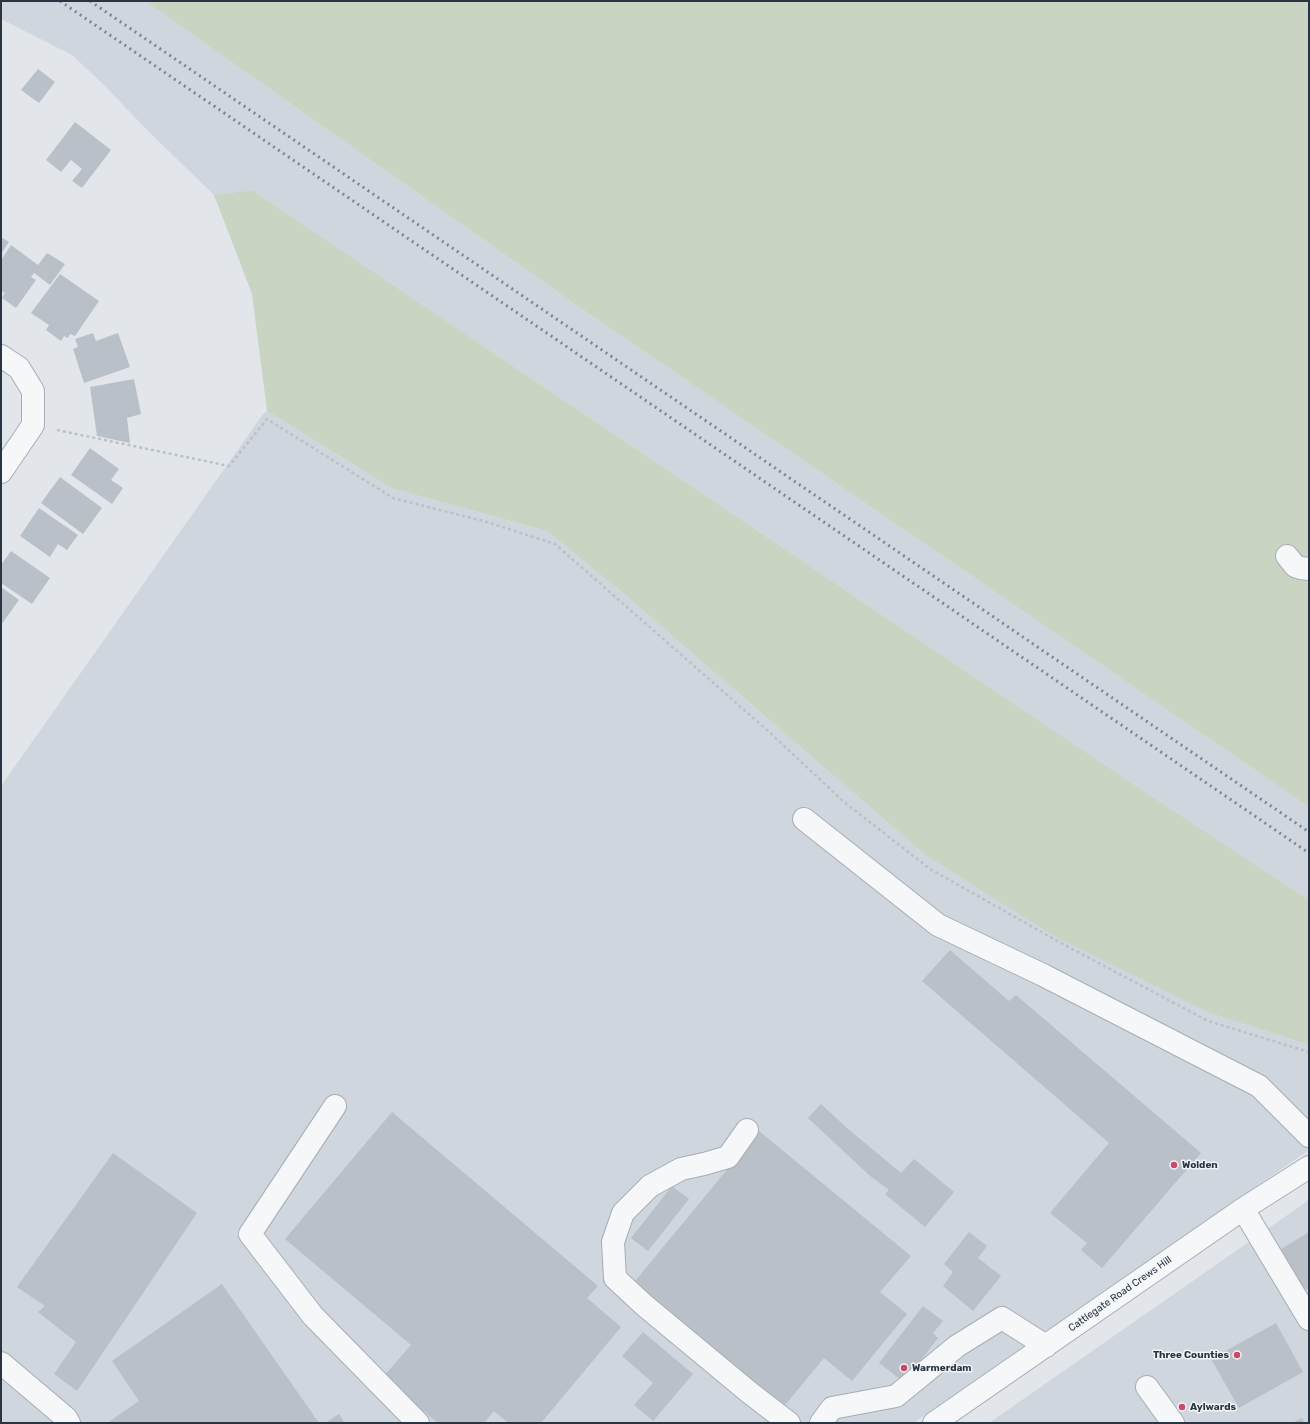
<!DOCTYPE html>
<style>
body{margin:0}
#map{position:relative;width:1310px;height:1424px;overflow:hidden;background:#e2e6eb;font-family:Rubik,sans-serif}
canvas{display:block}
.frame{position:absolute;inset:0;border:2px solid #2a3543;pointer-events:none}
</style>
<div id="map">
<canvas width="1310" height="1424"></canvas>
<div class="frame"></div>
</div>
<script>
const c = document.querySelector('canvas').getContext('2d');
c.lineJoin = 'round';
function paint(path, color) { c.fillStyle = color; c.fill(path, 'evenodd'); }
const toPath = rows => new Path2D(rows.map(r => 'M' + r).join(''));
function trace(path, color, width, dash) { c.strokeStyle = color; c.lineWidth = width; c.lineCap = dash ? 'butt' : 'round'; c.setLineDash(dash || []); c.stroke(path); }
function drawText(font, color, halo, rows, align = 'center') {
  c.font = font + ' Rubik,sans-serif'; c.lineWidth = 3; c.setLineDash([]); c.textBaseline = 'middle'; c.strokeStyle = halo; c.fillStyle = color; for (const [text, x, y, turn = 0] of rows) {
    c.save(); c.translate(x, y); c.rotate((+turn || 0) * Math.PI / 180); c.textAlign = isNaN(turn) ? turn : align; if (halo) c.strokeText(text, 0, 0); c.fillText(text, 0, 0); c.restore();
  }
}
paint(toPath([
 [1,1,145,1,572,302,1309,807,1309,900,1142,790,252,190,214,195,146,129,105,86,72,55,1,19],
 [267,411,391,488,547,531,617,588,924,854,1210,1013,1309,1045,1309,1150,913,1423,1,1423,1,786,263,414],
 [1309,1200,1309,1423,989,1423]
]), '#d0d6dd');
paint(toPath([
 [145,1,1309,1,1309,807,572,302],
 [252,190,1142,790,1309,900,1309,1045,1210,1013,1054,936,924,854,617,588,547,531,391,488,267,411,252,294,214,195]
]), '#c9d4c3');
paint(toPath([
 [38,69,55,82,39,103,21,90],
 [75,122,111,150,82,188,72,181,82,169,71,160,61,172,46,160],
 [1,237,9,242,1,254],
 [11,245,38,265,47,253,65,264,50,285,34,273,31,277,36,280,16,308,2,298,5,293,1,291,1,260],
 [60,274,99,301,75,336,70,334,68,338,64,336,61,341,46,330,49,325,31,313],
 [93,333,96,341,118,333,130,367,84,383,73,349,78,347,75,339],
 [134,379,141,414,127,418,130,443,97,436,90,387],
 [90,448,119,469,111,480,123,488,112,504,71,475],
 [60,477,102,508,83,534,41,503],
 [39,508,78,535,67,550,58,544,50,557,20,536],
 [11,551,50,578,32,604,1,583,1,565],
 [1,587,19,600,1,625],
 [950,950,1009,1001,1016,995,1201,1153,1102,1268,1081,1250,1087,1243,1050,1213,1109,1143,922,981],
 [821,1104,848,1129,901,1173,914,1159,954,1192,925,1227,885,1194,889,1190,869,1175,808,1118],
 [392,1112,598,1286,587,1298,621,1327,541,1423,508,1423,494,1411,484,1423,438,1423,383,1377,411,1345,285,1239],
 [759,1131,911,1256,880,1292,907,1314,852,1381,824,1358,781,1410,631,1286],
 [113,1153,197,1213,77,1391,54,1374,76,1342,38,1312,45,1306,17,1287],
 [672,1186,689,1199,648,1251,631,1238],
 [969,1232,987,1246,978,1258,1001,1276,973,1311,943,1286,953,1272,944,1264],
 [1309,1232,1309,1288,1305,1290,1281,1249],
 [222,1284,319,1423,107,1423,139,1401,112,1361],
 [923,1306,943,1321,933,1333,938,1338,904,1382,879,1363],
 [1276,1323,1303,1372,1239,1408,1211,1359],
 [643,1332,693,1374,653,1421,634,1405,653,1383,622,1356],
 [339,1414,345,1423,325,1423],
 [1302,1418,1305,1423,1292,1423]
]), '#b9c0c8');
const minor = toPath([
 [1,356,19,368,33,391,33,425,1,472],
 [1287,556,1295,566,1301,568,1309,569],
 [804,819,938,925,1043,975,1259,1086,1309,1136],
 [335,1106,250,1234,313,1316,418,1423],
 [747,1130,728,1157,704,1164,681,1169,650,1186,623,1213,613,1242,615,1278,644,1305,750,1393,789,1423],
 [1243,1209,1309,1319],
 [1,1363,66,1418,69,1423],
 [1147,1387,1173,1423],
 [821,1423,832,1408,896,1396,957,1346,1002,1318,1046,1346],
 [934,1423,1243,1209,1309,1167]
]);
trace(minor, '#a7adb5', 24);
trace(toPath([
 [57,430,229,466,267,419,393,498,487,522,555,544,767,730,844,802,930,869,1061,943,1208,1021,1309,1052]
]), '#bcc1c6', 2.5, [3, 3]);
trace(minor, '#f5f7f9', 22);
trace(toPath([
 [60,1,1309,853],
 [90,1,1309,832]
]), '#7c8794', 3, [2, 4]);
for (const [x, y, r, color] of [
 [1174,1165,4,"#ce4968"],
 [1237,1355,4,"#ce4968"],
 [904,1368,4,"#ce4968"],
 [1182,1407,4,"#ce4968"]
]) { const dot = new Path2D(); dot.arc(x, y, r, 0, 2 * Math.PI); c.fillStyle = color; c.fill(dot); trace(dot, '#f2f5f8', 1.5); }
drawText('bold 10px', '#2a3543', '#f2f5f8', [
 ["Wolden",1182,1165],
 ["Three Counties",1229,1355,"right"],
 ["Warmerdam",912,1368],
 ["Aylwards",1190,1407]
], 'left');
drawText('10px', '#2a3543', '#f2f5f8', [
 ["Cattlegate Road Crews Hill",1120,1294,-35]
]);
</script>
